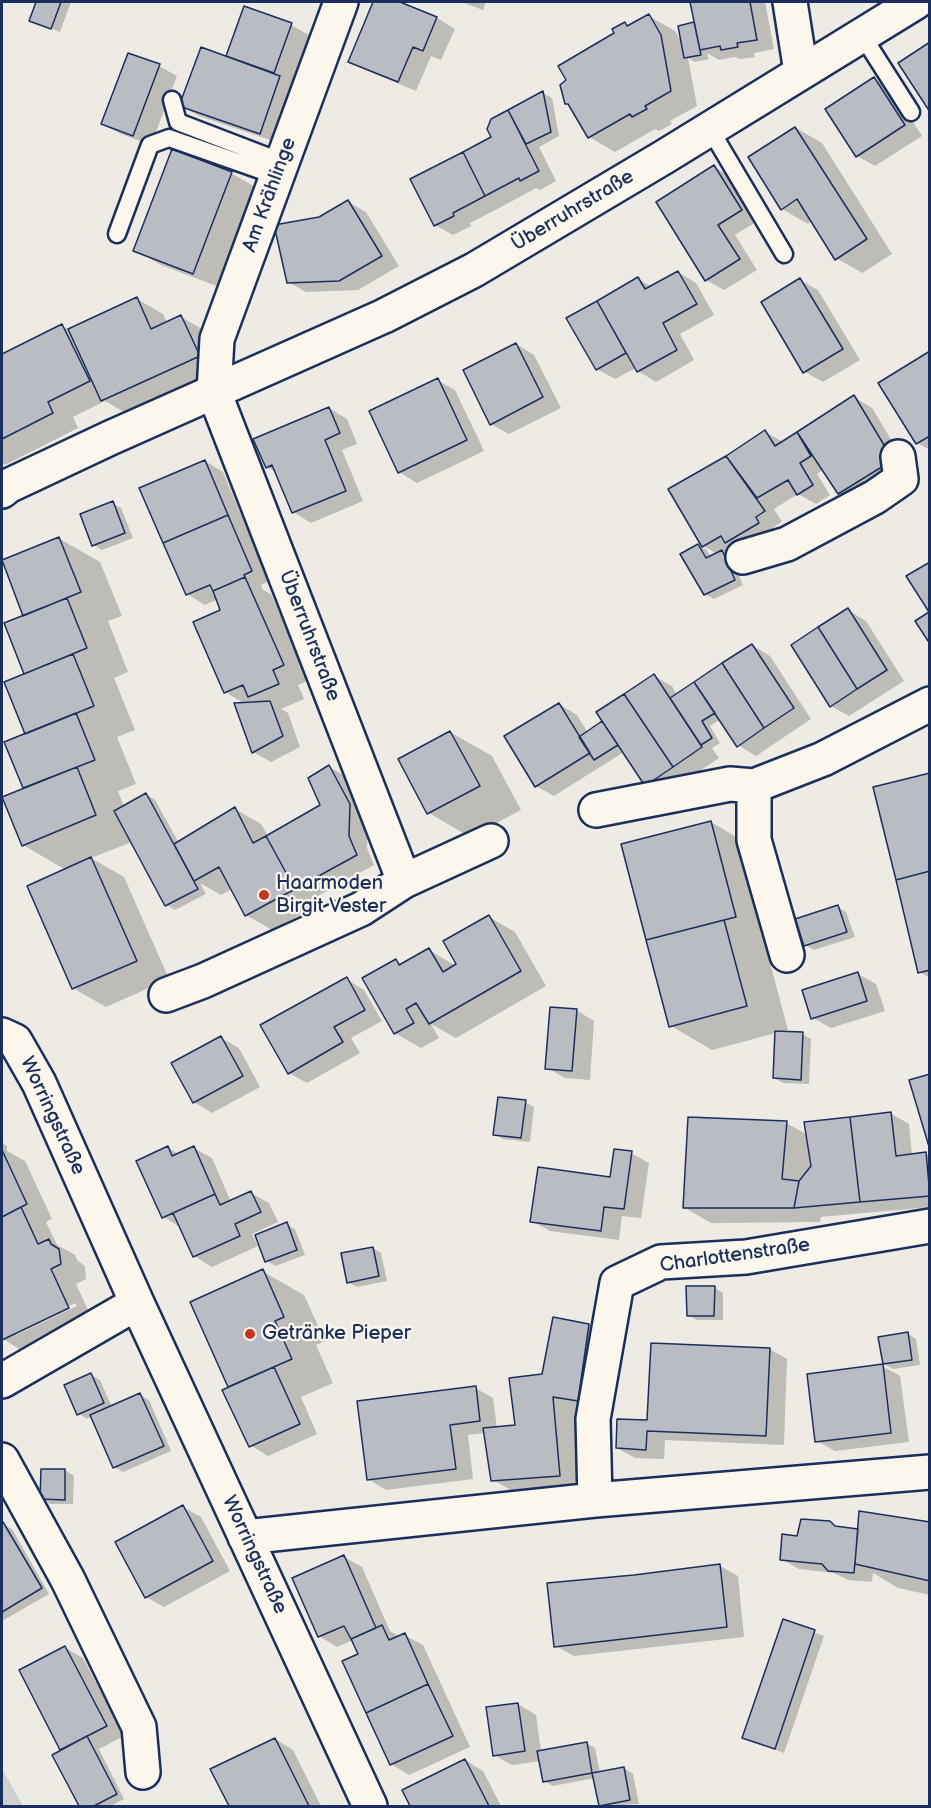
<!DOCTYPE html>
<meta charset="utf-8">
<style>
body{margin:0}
#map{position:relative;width:931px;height:1808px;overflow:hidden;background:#eeebe4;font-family:"Balsamiq Sans",sans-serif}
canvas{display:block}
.frame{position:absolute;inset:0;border:3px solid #1b2f5e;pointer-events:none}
</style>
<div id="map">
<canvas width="931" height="1808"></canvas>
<div class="frame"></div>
</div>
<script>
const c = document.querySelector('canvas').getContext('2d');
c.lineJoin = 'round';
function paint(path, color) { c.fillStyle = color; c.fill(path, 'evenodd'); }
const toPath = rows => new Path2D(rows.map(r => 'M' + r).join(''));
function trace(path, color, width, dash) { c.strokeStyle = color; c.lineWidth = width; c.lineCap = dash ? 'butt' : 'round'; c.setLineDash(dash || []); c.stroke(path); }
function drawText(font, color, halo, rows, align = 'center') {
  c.font = font + ' "Balsamiq Sans",sans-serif'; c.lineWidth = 4.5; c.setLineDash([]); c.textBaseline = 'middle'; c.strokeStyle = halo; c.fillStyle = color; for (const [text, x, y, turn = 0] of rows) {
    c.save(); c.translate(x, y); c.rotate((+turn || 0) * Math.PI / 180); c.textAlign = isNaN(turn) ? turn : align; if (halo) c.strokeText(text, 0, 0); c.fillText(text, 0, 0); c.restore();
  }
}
paint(toPath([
 [2,1769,23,1806,2,1806]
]), '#cecfcf');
paint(toPath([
 [38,2,71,2,60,32,31,20],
 [375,2,396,2,437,18,455,29,441,60,431,56,416,91,368,71,350,61],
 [461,2,486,2,483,10],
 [692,2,765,2,774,49,754,53,755,57,740,59,735,57,719,60,707,53,709,59,695,62,688,58,697,106,670,121,672,124,659,131,655,129,615,152,589,137,616,34,625,23,630,26,649,16,675,31,683,45,680,27,696,24],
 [245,8,291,25,309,35,292,84,298,87,279,143,199,116,181,106,227,58],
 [159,66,177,76,151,145,121,134,103,124],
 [874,79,892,89,922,136,875,166,857,156],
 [543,93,552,98,559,136,539,147,556,181,540,190,536,188,503,206,470,223,471,226,453,235,435,225,493,137,492,120],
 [796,128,822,143,892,254,862,273,836,258,812,221,808,224,782,209],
 [714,167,732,177,759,220,735,235,757,270,724,290,706,280],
 [231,173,257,188,219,287,161,265,135,250],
 [348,202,366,212,399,266,358,290,306,292,288,282,319,218],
 [678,272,696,283,714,315,680,334,694,360,656,382,638,371,636,368,615,379,597,369,568,318,638,279,652,287],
 [800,280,818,290,860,360,823,382,805,372],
 [137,299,163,314,167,323,181,317,207,332,225,371,129,415,105,401,73,417,78,428,5,465,2,462,2,355,62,326,70,330],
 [516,344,534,355,561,408,509,434,491,424],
 [930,352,930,450,917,443,880,383],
 [437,380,455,390,484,451,417,483,399,472],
 [854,397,872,408,910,471,857,504,839,493,823,470,817,474,830,495,816,504,798,494,774,509,782,522,773,527,776,533,735,548,725,554,731,557,743,585,714,599,705,594,698,545,706,550,670,490,765,432,783,442],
 [704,546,717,554,711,557],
 [329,408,347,419,357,444,342,450,363,501,311,523,293,512,277,473,267,467],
 [205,461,223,472,269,581,261,585,263,590,271,594,309,680,298,685,304,699,281,709,288,713,300,747,271,762,253,752,245,704,225,692,222,611,218,599,205,605,187,594],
 [112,503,121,508,133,538,102,550,94,545],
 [58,538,100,562,122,616,108,621,128,672,114,678,135,730,117,737,136,784,118,791,124,807,146,794,155,800,179,843,235,809,261,824,268,836,322,806,329,767,347,777,368,816,367,848,374,865,316,897,320,904,272,930,246,915,232,889,221,895,200,883,206,894,175,910,167,905,132,842,91,858,124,877,169,979,106,1007,73,988,66,870,23,845,25,789,6,743,27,735,25,616],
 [848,610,866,621,904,681,849,716,831,706],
 [752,645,770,656,811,719,756,756,738,745,721,719,710,726,720,743,712,748,719,758,664,795,646,785,624,752,554,796,536,786,559,704,577,715,588,733,604,722,654,676,672,686,677,695],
 [566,712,582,738,579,738,564,714],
 [450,732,492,756,521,810,470,837,429,813],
 [930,775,930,978,920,972],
 [711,822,753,847,777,940,765,944,788,1030,779,1032,802,1034,811,1039,809,1084,783,1083,774,1078,776,1033,712,1050,671,1026],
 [838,907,846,912,855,937,814,950,805,945],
 [489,917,515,932,546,986,456,1038,431,1024,439,1038,421,1048,395,1033,396,960,403,965,429,950,456,966],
 [858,974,876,984,885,1011,831,1028,813,1018],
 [346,979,364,990,382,1021,351,1038,360,1053,307,1083,289,1073],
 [576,1010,594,1021,590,1080,565,1078,547,1068],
 [221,1038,239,1048,260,1087,212,1113,194,1102],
 [525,1102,534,1107,530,1142,503,1139,495,1134],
 [890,1113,909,1124,912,1156,925,1154,930,1156,930,1207,821,1217,820,1222,711,1223,685,1208,786,1123,808,1135],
 [2,1143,7,1146,7,1151,25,1161,52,1219,46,1222,57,1245,75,1255,77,1260,85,1266,86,1279,76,1284,94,1323,28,1355,2,1338],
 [75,1303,77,1306,16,1335,16,1332],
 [168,1148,179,1154,194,1148,212,1158,231,1202,251,1193,269,1203,278,1222,252,1234,258,1246,212,1267,194,1256,181,1228,164,1217],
 [631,1153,649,1163,641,1218,622,1216,619,1240,550,1231,532,1221,611,1179],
 [286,1224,295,1229,305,1255,275,1266,267,1261],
 [373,1248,381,1253,387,1281,357,1287,348,1282],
 [262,1271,304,1295,325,1341,316,1345,333,1383,301,1397,317,1434,268,1456,250,1445,230,1388,192,1303],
 [715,1288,723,1293,723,1320,697,1320,688,1315],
 [588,1325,614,1340,586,1490,519,1495,493,1480,485,1433,468,1435,473,1479,386,1490,368,1479,475,1388,493,1398,497,1428,516,1426,544,1375],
 [908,1334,916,1339,920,1365,893,1369,884,1364],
 [769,1349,787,1359,784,1445,665,1440,664,1459,635,1458,617,1448,648,1422],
 [882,1366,900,1376,909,1442,835,1451,817,1441],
 [91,1375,100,1380,112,1407,140,1395,149,1400,171,1451,123,1472,114,1467,92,1416,87,1419,78,1413],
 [42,1470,65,1470,74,1476,73,1504,50,1504,42,1498],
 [183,1507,201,1517,230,1571,164,1607,146,1597],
 [830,1523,838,1528,859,1530,930,1523,930,1595,898,1588,873,1573,872,1582,848,1580,834,1573,799,1569,781,1559,799,1538],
 [3,1524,12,1529,49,1594,2,1621,2,1525],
 [344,1557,362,1567,390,1631,400,1637,404,1635,423,1645,470,1747,409,1775,391,1764,360,1655,353,1640,337,1647,319,1636],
 [720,1566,738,1576,744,1637,574,1656,556,1646],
 [784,1621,824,1636,784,1753,753,1742,744,1737],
 [65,1648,83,1658,124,1736,99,1749,124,1799,111,1806,81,1806,54,1755,64,1750,62,1749],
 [518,1704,536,1715,541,1751,586,1743,595,1748,600,1773,624,1768,633,1774,639,1804,603,1806,600,1805,595,1778,553,1786,544,1781,541,1761,512,1765,494,1755],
 [275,1739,293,1750,321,1806,230,1806,212,1770],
 [465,1760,483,1771,501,1806,411,1806,404,1791]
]), '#0003');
const building = toPath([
 [36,2,61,2,51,29,29,21,36,2],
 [373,2,400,2,437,17,423,51,413,47,398,82,348,62,373,2],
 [690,2,750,2,757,40,737,43,738,47,721,50,720,46,700,50,690,2],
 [244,6,292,23,274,73,226,56,244,6],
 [649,14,661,35,671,91,645,106,647,109,632,117,630,114,588,138,568,104,565,104,560,85,566,80,558,66,614,33,612,29,625,22,627,26,649,14],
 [694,22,701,55,684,58,678,26,694,22],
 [930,42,930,112,898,63,930,42],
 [201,47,280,76,260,134,179,106,201,47],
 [128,53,160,64,133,136,101,124,128,53],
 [874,77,905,125,856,157,825,109,874,77],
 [543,91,551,132,526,144,508,110,543,91],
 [508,110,539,171,520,181,519,178,485,196,463,152,491,137,487,129,491,119,508,110],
 [795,127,867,239,835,260,797,199,781,210,748,157,795,127],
 [172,149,232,172,193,274,133,251,172,149],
 [463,152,485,196,453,213,454,216,434,226,410,179,463,152],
 [714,165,742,210,718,225,740,259,705,281,656,202,714,165],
 [348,200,382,256,339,281,287,283,274,225,319,217,348,200],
 [678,271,697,304,663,323,677,350,637,372,597,301,638,277,645,289,678,271],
 [800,278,843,349,803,373,761,302,800,278],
 [137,297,151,329,181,315,200,356,101,401,68,329,137,297],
 [597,301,626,353,596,370,566,318,597,301],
 [62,324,90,381,48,402,53,413,2,439,2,354,62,324],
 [516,343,543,397,490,425,463,370,516,343],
 [930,351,930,436,916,444,878,383,930,351],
 [438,378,467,440,398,473,369,411,438,378],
 [854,395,893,460,838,494,797,432,854,395],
 [329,407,340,433,325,440,346,491,292,513,272,465,266,468,253,439,329,407],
 [765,430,775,446,797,432,811,456,800,463,813,485,797,495,788,480,757,498,726,456,765,430],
 [726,456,765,511,756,517,759,523,725,543,721,536,702,547,668,489,726,456],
 [205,460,228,515,163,543,139,488,205,460],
 [113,501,125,533,92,546,80,514,113,501],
 [228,515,252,571,244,575,245,577,213,591,210,585,186,595,163,543,228,515],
 [59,537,81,592,23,616,2,560,59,537],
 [698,544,706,558,722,550,735,580,704,595,680,554,698,544],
 [930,562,930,644,915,621,929,612,906,576,930,562],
 [245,577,284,665,273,670,279,684,248,697,243,685,224,693,193,622,220,610,213,591,245,577],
 [67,598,87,648,24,674,4,623,67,598],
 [848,608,887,670,857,689,818,627,848,608],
 [818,627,857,689,830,707,791,645,818,627],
 [752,644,794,708,764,728,722,663,752,644],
 [73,654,94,706,25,734,4,682,73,654],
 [722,663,764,728,737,747,694,682,722,663],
 [654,674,702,747,673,767,624,694,654,674],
 [694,682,715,713,702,721,712,738,701,745,670,698,694,682],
 [624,694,673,767,645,786,596,712,624,694],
 [270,701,283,736,252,753,234,703,270,701],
 [559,703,590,753,535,787,504,736,559,703],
 [76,713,95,760,23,788,4,742,76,713],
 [602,721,618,745,594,760,579,737,602,721],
 [450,731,480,786,427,814,398,759,450,731],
 [329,765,350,804,349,836,357,855,295,889,266,836,320,805,308,778,329,765],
 [77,767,96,815,22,846,2,797,77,767],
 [930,773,930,871,896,880,873,787,930,773],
 [146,793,198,889,165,906,114,811,146,793],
 [235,807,253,843,266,836,295,889,245,916,219,867,194,881,174,844,235,807],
 [711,821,736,917,646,940,621,844,711,821],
 [91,857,137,961,72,989,27,886,91,857],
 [930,871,930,970,918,973,896,880,930,871],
 [838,905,847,932,804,946,795,919,838,905],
 [489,915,521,971,429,1024,416,1003,406,1009,414,1023,394,1034,362,978,396,959,399,965,429,948,443,972,456,964,443,941,489,915],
 [724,920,747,1006,669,1027,646,940,724,920],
 [858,972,867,1001,811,1019,802,990,858,972],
 [347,977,365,1010,334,1027,343,1042,288,1074,260,1025,347,977],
 [550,1007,577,1009,572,1071,545,1069,550,1007],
 [775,1031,803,1032,801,1080,773,1078,775,1031],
 [221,1036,243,1076,193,1103,171,1063,221,1036],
 [930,1074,930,1150,909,1080,930,1074],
 [498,1097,526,1100,521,1138,493,1135,498,1097],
 [891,1112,896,1156,926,1152,930,1196,860,1202,850,1117,891,1112],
 [688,1117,787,1121,782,1179,799,1181,794,1208,683,1208,688,1117],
 [850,1117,860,1202,794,1208,799,1181,811,1166,804,1122,850,1117],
 [168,1146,172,1156,194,1146,215,1194,162,1218,136,1161,168,1146],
 [614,1149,632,1151,624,1209,604,1207,601,1231,530,1222,538,1167,610,1177,614,1149],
 [2,1150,27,1204,2,1217,2,1150],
 [251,1191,261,1212,235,1224,240,1236,193,1257,173,1213,215,1194,220,1205,251,1191],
 [21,1207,38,1244,49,1239,51,1244,59,1249,61,1264,51,1269,69,1308,2,1340,2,1217,21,1207],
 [287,1222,297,1250,265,1262,255,1235,287,1222],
 [373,1247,379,1276,347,1283,341,1253,373,1247],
 [263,1269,284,1317,275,1321,292,1359,228,1387,190,1302,263,1269],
 [686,1286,715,1286,714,1316,687,1316,686,1286],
 [553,1317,589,1324,578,1401,553,1397,560,1476,491,1481,483,1428,515,1425,509,1378,542,1374,553,1317],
 [908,1332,912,1360,883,1364,878,1337,908,1332],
 [651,1343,770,1348,766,1436,647,1431,646,1450,616,1448,617,1419,647,1420,651,1343],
 [883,1364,891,1433,815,1442,807,1374,883,1364],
 [274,1367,300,1424,249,1447,222,1390,274,1367],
 [91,1373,104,1403,77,1415,64,1385,91,1373],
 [476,1386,480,1421,450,1425,456,1469,367,1480,357,1401,476,1386],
 [140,1393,164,1446,113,1468,90,1415,140,1393],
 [41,1469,65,1469,65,1500,40,1499,41,1469],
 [183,1505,213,1561,145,1598,115,1542,183,1505],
 [859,1511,930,1522,930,1581,855,1564,859,1511],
 [801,1519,830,1521,835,1526,858,1529,854,1573,828,1571,822,1564,780,1560,782,1534,797,1536,801,1519],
 [3,1522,42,1588,2,1612,2,1523,3,1522],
 [344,1555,376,1628,351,1639,344,1626,318,1637,292,1578,344,1555],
 [720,1564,727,1627,554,1647,547,1583,634,1575,720,1564],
 [783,1619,815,1630,775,1749,742,1738,783,1619],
 [382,1625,389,1640,405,1633,428,1684,366,1713,342,1661,358,1654,351,1639,382,1625],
 [65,1646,107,1726,60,1750,19,1670,65,1646],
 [428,1684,453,1736,390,1765,366,1713,428,1684],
 [518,1703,525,1751,493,1756,486,1707,518,1703],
 [87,1736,117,1794,94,1806,79,1806,52,1755,87,1736],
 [275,1738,309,1806,229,1806,210,1769,275,1738],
 [587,1742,592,1773,543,1782,537,1751,587,1742],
 [465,1759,489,1806,410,1806,402,1790,465,1759],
 [624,1767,630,1800,599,1806,592,1773,624,1767]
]);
paint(building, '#b9bcc3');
trace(building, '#1b2f5e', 1.5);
const lane = toPath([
 [862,35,911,112],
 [172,100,178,122,282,162],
 [710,129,784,254],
 [117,234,150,145,169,138,277,176]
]);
const street = toPath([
 [341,2,217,339,214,392,404,881],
 [790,2,801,72],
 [743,557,787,544,875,497,901,479,898,457],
 [596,810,730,784,754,786],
 [787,955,754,840,754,786,823,759,930,704],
 [166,995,203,981,361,909,404,881,491,841],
 [2,1035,15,1041,39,1083,137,1303,370,1806],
 [2,1381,137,1303],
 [2,1460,68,1580,139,1727,143,1772],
 [595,1500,593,1419,617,1283,661,1262,746,1257,930,1226],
 [245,1537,595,1500,930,1472]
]);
const secondary = toPath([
 [2,491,8,486,110,438,384,316,474,270,664,157,916,2]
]);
trace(lane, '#1b2f5e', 21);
trace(street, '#1b2f5e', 38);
trace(secondary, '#1b2f5e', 38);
trace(lane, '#fbf7ec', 16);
trace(street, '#fbf7ec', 33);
trace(secondary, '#fbf7ec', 33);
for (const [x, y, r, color] of [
 [264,895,6,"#c8321e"],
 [250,1334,6,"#c8321e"]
]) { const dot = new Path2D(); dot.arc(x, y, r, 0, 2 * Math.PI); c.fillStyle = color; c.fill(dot); trace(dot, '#fbf7ec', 2); }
drawText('20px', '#1b2f5e', '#fbf7ec', [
 ["Am Krählinge",270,195,-70],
 ["Überruhrstraße",573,211,-31],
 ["Überruhrstraße",309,636,69],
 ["Worringstraße",52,1116,65],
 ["Charlottenstraße",735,1256,-8],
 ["Worringstraße",254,1555,65]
]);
drawText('20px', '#1b2f5e', '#fbf7ec', [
 ["Haarmoden",276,884],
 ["Birgit Vester",276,907],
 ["Getränke Pieper",262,1334]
], 'left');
</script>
